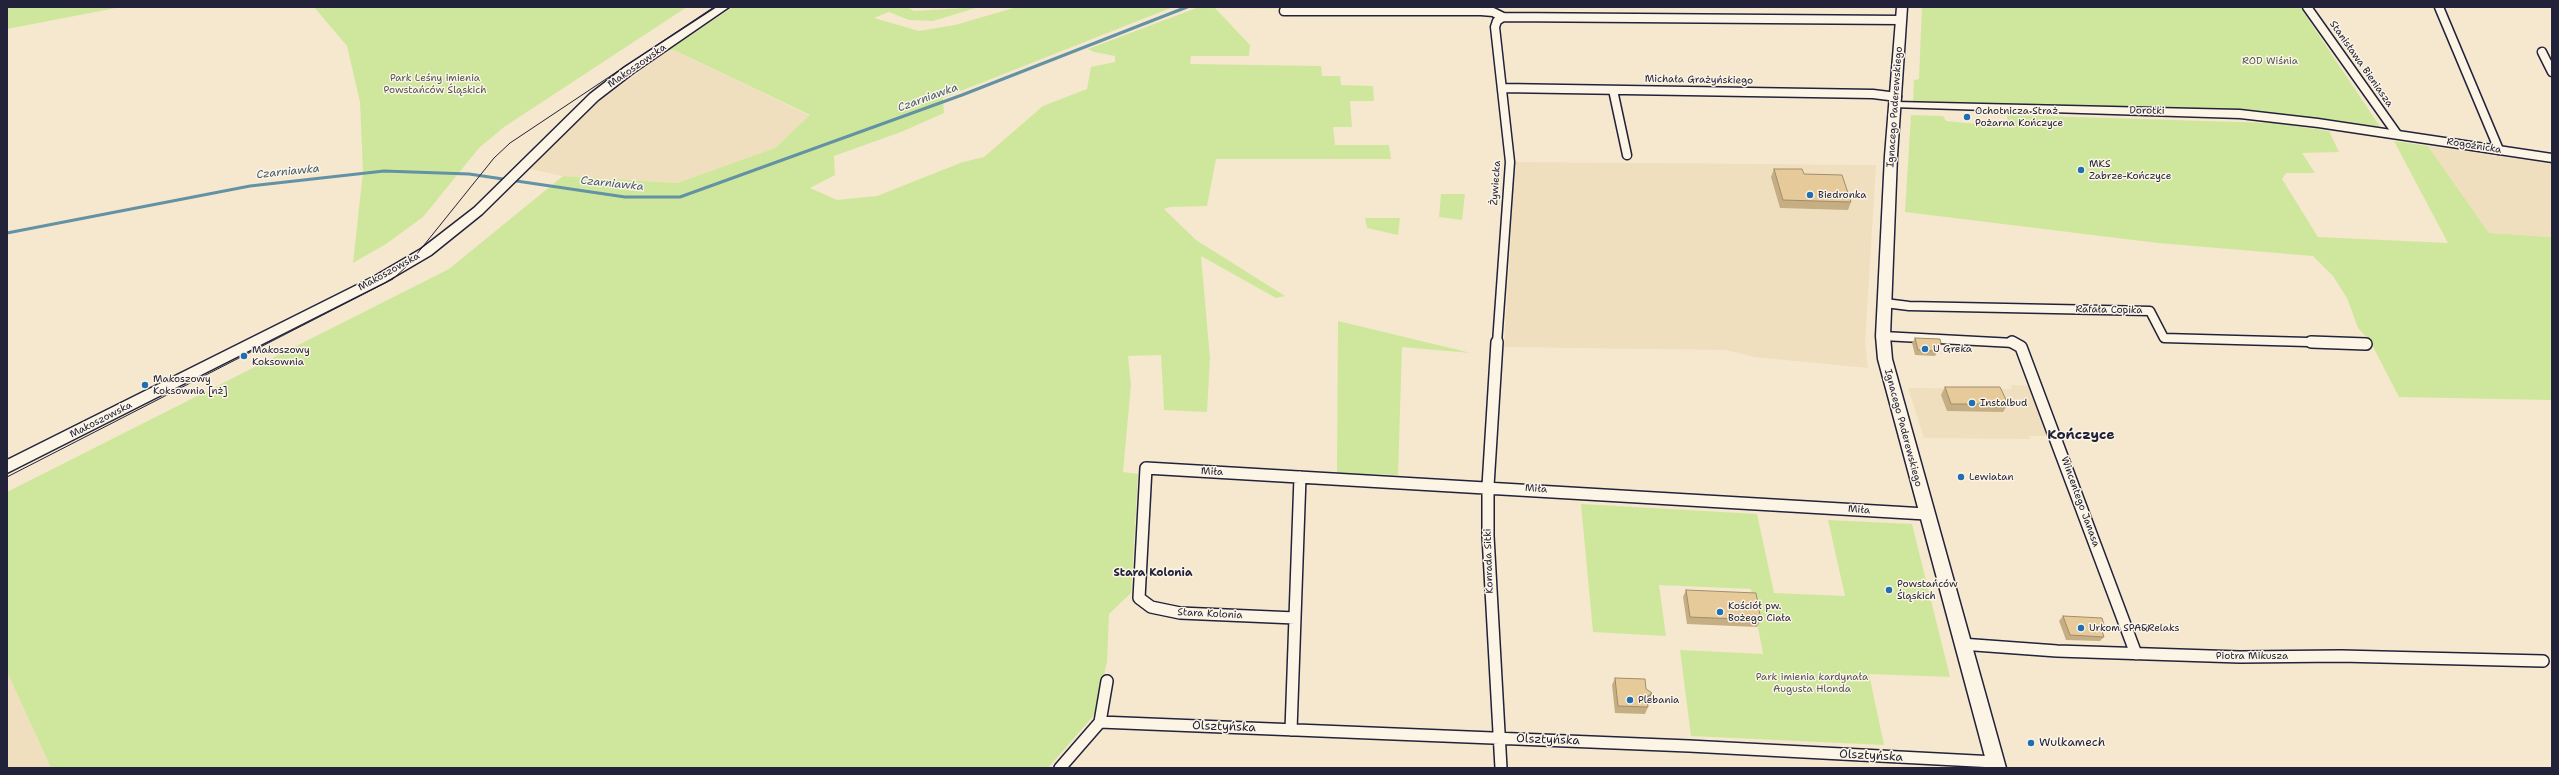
<!DOCTYPE html>
<meta charset="utf-8">
<style>
body{margin:0}
#map{position:relative;width:2559px;height:775px;overflow:hidden;background:#f5e8ce;font-family:"Shantell Sans",sans-serif}
canvas{display:block}
.frame{position:absolute;inset:0;border:8px solid #22223b;pointer-events:none}
</style>
<div id="map">
<canvas width="2559" height="775"></canvas>
<div class="frame"></div>
</div>
<script>
const c = document.querySelector('canvas').getContext('2d');
c.lineJoin = 'round';
function paint(path, color) { c.fillStyle = color; c.fill(path, 'evenodd'); }
const toPath = rows => new Path2D(rows.map(r => 'M' + r).join(''));
function trace(path, color, width, dash) { c.strokeStyle = color; c.lineWidth = width; c.lineCap = dash ? 'butt' : 'round'; c.setLineDash(dash || []); c.stroke(path); }
function drawText(font, color, halo, rows, align = 'center') {
  c.font = font + ' "Shantell Sans",sans-serif'; c.lineWidth = 3; c.setLineDash([]); c.textBaseline = 'middle'; c.strokeStyle = halo; c.fillStyle = color; for (const [text, x, y, turn = 0] of rows) {
    c.save(); c.translate(x, y); c.rotate((+turn || 0) * Math.PI / 180); c.textAlign = isNaN(turn) ? turn : align; if (halo) c.strokeText(text, 0, 0); c.fillText(text, 0, 0); c.restore();
  }
}
paint(toPath([
 [669,50,674,50,810,116,775,148,677,183,563,176,530,169,593,106],
 [2428,146,2552,164,2552,237,2489,233],
 [1515,162,1876,165,1865,342,1868,368,1754,357,1726,350,1504,347],
 [2011,385,2029,386,2049,436,2029,436,2030,439,1924,438,1908,388,2012,389],
 [7,672,51,768,7,768]
]), '#f0dfbe');
paint(toPath([
 [7,7,121,7,7,29],
 [314,7,687,7,504,127,479,148,423,217,386,244,353,263,363,172,360,102,347,46],
 [733,7,907,7,914,11,979,7,933,21,909,20,889,12,874,18,919,31,955,25,1017,7,1173,7,943,98,944,113,901,132,834,156,835,175,810,188,837,200,877,196,963,162,984,157,1043,106,1087,89,1091,67,1115,62,1115,56,1094,52,1088,49,1199,7,1330,9,1215,8,1250,45,1249,56,1191,56,1190,64,1321,66,1322,76,1340,76,1341,85,1373,86,1374,101,1350,101,1352,127,1333,127,1335,145,1389,145,1391,159,1216,159,1207,206,1170,207,1164,209,1196,240,1285,296,1276,298,1201,256,1210,358,1207,412,1164,410,1161,355,1128,356,1131,385,1123,472,1138,474,1131,593,1109,614,1107,662,1095,714,1048,768,51,768,7,672,7,492,449,269,563,176,677,183,775,148,810,115,674,50,669,50],
 [1922,7,2300,7,2381,128,2218,109,1913,101,1914,80,1919,79],
 [1911,115,1943,116,1946,121,2008,127,2007,115,2273,123,2329,131,2339,152,2302,153,2315,173,2286,173,2282,179,2318,237,2448,243,2394,141,2428,146,2489,233,2552,237,2552,400,2399,397,2370,341,2358,328,2347,298,2333,276,2313,256,2158,243,1905,212],
 [1441,194,1465,194,1462,220,1439,217],
 [1365,218,1400,218,1398,235,1367,228],
 [1338,321,1471,353,1402,347,1398,475,1337,473],
 [1581,504,1757,514,1774,593,1845,596,1828,520,1912,524,1950,677,1869,674,1884,745,1691,736,1680,650,1763,654,1751,589,1659,585,1666,636,1593,632]
]), '#cfe79d');
trace(toPath([
 [7,233,250,186,384,171,469,174,625,197,680,197,962,95,1187,7]
]), '#6292a3', 3);
const minorFar1 = toPath([
 [2307,7,2397,134],
 [2439,7,2499,150],
 [1284,11,1481,11,1493,12,1503,17,1901,20],
 [2542,52,2552,72],
 [1502,88,1873,94,1897,97],
 [1613,90,1627,155],
 [1885,303,1909,306,2150,311,2164,338,2344,343],
 [1883,336,2014,343],
 [1497,343,1510,162,1495,27,1497,21,1503,17]
]);
const minor = toPath([
 [1497,342,1488,486,1488,536,1501,768],
 [2012,342,2021,347,2136,654],
 [2311,342,2366,344],
 [1295,618,1180,613,1151,607,1139,598,1146,468,1926,514],
 [1961,644,2057,651,2240,657,2341,656,2543,661],
 [1100,722,1689,746,1995,762],
 [1291,730,1300,477],
 [1060,768,1100,722,1107,681]
]);
const tertiary = toPath([
 [1896,102,2240,110,2318,119,2552,154,2552,162,2318,127,2240,118,1892,107,1891,105,1896,102]
]);
const secondary = toPath([
 [717,7,729,7,633,73,598,100,482,214,431,255,385,282,7,473,7,460,375,276,421,249,474,208,590,94,625,67,717,7],
 [1897,7,1907,7,1897,156,1890,336,1892,359,2006,768,1988,768,1878,359,1876,336,1885,156,1897,7]
]);
trace(minorFar1, '#22223b', 11);
trace(minor, '#22223b', 14);
trace(tertiary, '#22223b', 3);
trace(secondary, '#22223b', 3);
trace(minorFar1, '#fcf5e5', 8);
trace(minor, '#fcf5e5', 11);
paint(tertiary, '#fcf5e5');
paint(secondary, '#fcf5e5');
trace(toPath([
 [7,477,393,279,408,265,494,158,510,143,714,7]
]), '#22223b', 1);
paint(toPath([
 [1774,169,1804,174,1851,202,1848,210,1780,208,1771,177],
 [1915,338,1941,343,1937,349,1938,351,1935,356,1915,355,1912,343],
 [1945,387,2008,404,2003,412,1947,411,1941,395],
 [1686,590,1761,620,1757,627,1687,624,1683,597],
 [2063,616,2105,628,2102,631,2104,637,2100,641,2066,640,2059,621],
 [1615,678,1646,689,1652,693,1649,700,1647,701,1648,707,1645,714,1615,713,1612,685]
]), '#c6ae84');
paint(toPath([
 [1941,343,1938,348,1935,351,1936,347],
 [1652,693,1649,700,1644,704,1647,697]
]), '#a18d6c');
const building = toPath([
 [1774,169,1802,169,1804,174,1842,175,1851,202,1783,200,1774,169],
 [1915,338,1940,339,1941,343,1936,347,1938,351,1918,350,1915,338],
 [1945,387,2000,387,2008,404,1951,404,1945,387],
 [1686,590,1756,593,1761,620,1690,617,1686,590],
 [2063,616,2102,618,2105,628,2101,628,2104,637,2070,635,2063,616],
 [1615,678,1645,679,1646,689,1652,693,1647,697,1648,707,1618,706,1615,678]
]);
paint(building, '#e6ca9a');
trace(building, '#a18d6c', 1);
for (const [x, y, r, color] of [
 [1967,117,4,"#1f6fb2"],
 [2081,170,4,"#1f6fb2"],
 [1810,195,4,"#1f6fb2"],
 [1925,349,4,"#1f6fb2"],
 [244,356,4,"#1f6fb2"],
 [145,385,4,"#1f6fb2"],
 [1972,403,4,"#1f6fb2"],
 [1961,477,4,"#1f6fb2"],
 [1889,590,4,"#1f6fb2"],
 [1720,612,4,"#1f6fb2"],
 [2081,628,4,"#1f6fb2"],
 [1630,700,4,"#1f6fb2"],
 [2031,743,4,"#1f6fb2"]
]) { const dot = new Path2D(); dot.arc(x, y, r, 0, 2 * Math.PI); c.fillStyle = color; c.fill(dot); trace(dot, '#fcf5e5', 1.5); }
drawText('10px', '#4d5354', '#fcf5e5', [
 ["ROD Wiśnia",2270,61],
 ["Park Leśny imienia",435,78],
 ["Powstańców Śląskich",435,90],
 ["Park imienia kardynała",1812,677],
 ["Augusta Hlonda",1812,689]
]);
drawText('10px', '#22223b', '#fcf5e5', [
 ["Stanisława Bieniasza",2361,64,55],
 ["Makoszowska",637,66,-35],
 ["Michała Grażyńskiego",1699,80,1],
 ["Ignacego Paderewskiego",1895,107,-86],
 ["Dorotki",2147,111,1],
 ["Rogoźnicka",2474,146,9],
 ["Żywiecka",1496,183,-86],
 ["Makoszowska",389,272,-29],
 ["Rafała Copika",2109,310,1],
 ["Makoszowska",101,420,-27],
 ["Ignacego Paderewskiego",1903,428,75],
 ["Miła",1212,472,3],
 ["Miła",1536,489,4],
 ["Wincentego Janasa",2080,502,70],
 ["Miła",1859,510,4],
 ["Konrada Sitki",1489,561,-92],
 ["Stara Kolonia",1210,614,3],
 ["Piotra Mikusza",2252,656]
]);
drawText('10px', '#22223b', '#fcf5e5', [
 ["Ochotnicza Straż",1975,111],
 ["Pożarna Kończyce",1975,123],
 ["MKS",2089,164],
 ["Zabrze-Kończyce",2089,176],
 ["Biedronka",1818,195],
 ["U Greka",1933,349],
 ["Makoszowy",252,350],
 ["Koksownia",252,362],
 ["Makoszowy",153,379],
 ["Koksownia [nż]",153,391],
 ["Instalbud",1980,403],
 ["Lewiatan",1969,477],
 ["Powstańców",1897,584],
 ["Śląskich",1897,596],
 ["Kościół pw.",1728,606],
 ["Bożego Ciała",1728,618],
 ["Urkom SPA&Relaks",2089,628],
 ["Plebania",1638,700]
], 'left');
drawText('italic 11px', '#425a6f', '#fcf5e5', [
 ["Czarniawka",928,98,-20],
 ["Czarniawka",288,172,-6],
 ["Czarniawka",612,184,6]
]);
drawText('bold 11px', '#22223b', '#fcf5e5', [
 ["Stara Kolonia",1153,573]
]);
drawText('12px', '#22223b', '#fcf5e5', [
 ["Olsztyńska",1224,727,2],
 ["Olsztyńska",1548,740,2],
 ["Olsztyńska",1871,756,3]
]);
drawText('12px', '#22223b', '#fcf5e5', [
 ["Wulkamech",2039,743]
], 'left');
drawText('bold 14px', '#22223b', '#fcf5e5', [
 ["Kończyce",2081,435]
]);
</script>
